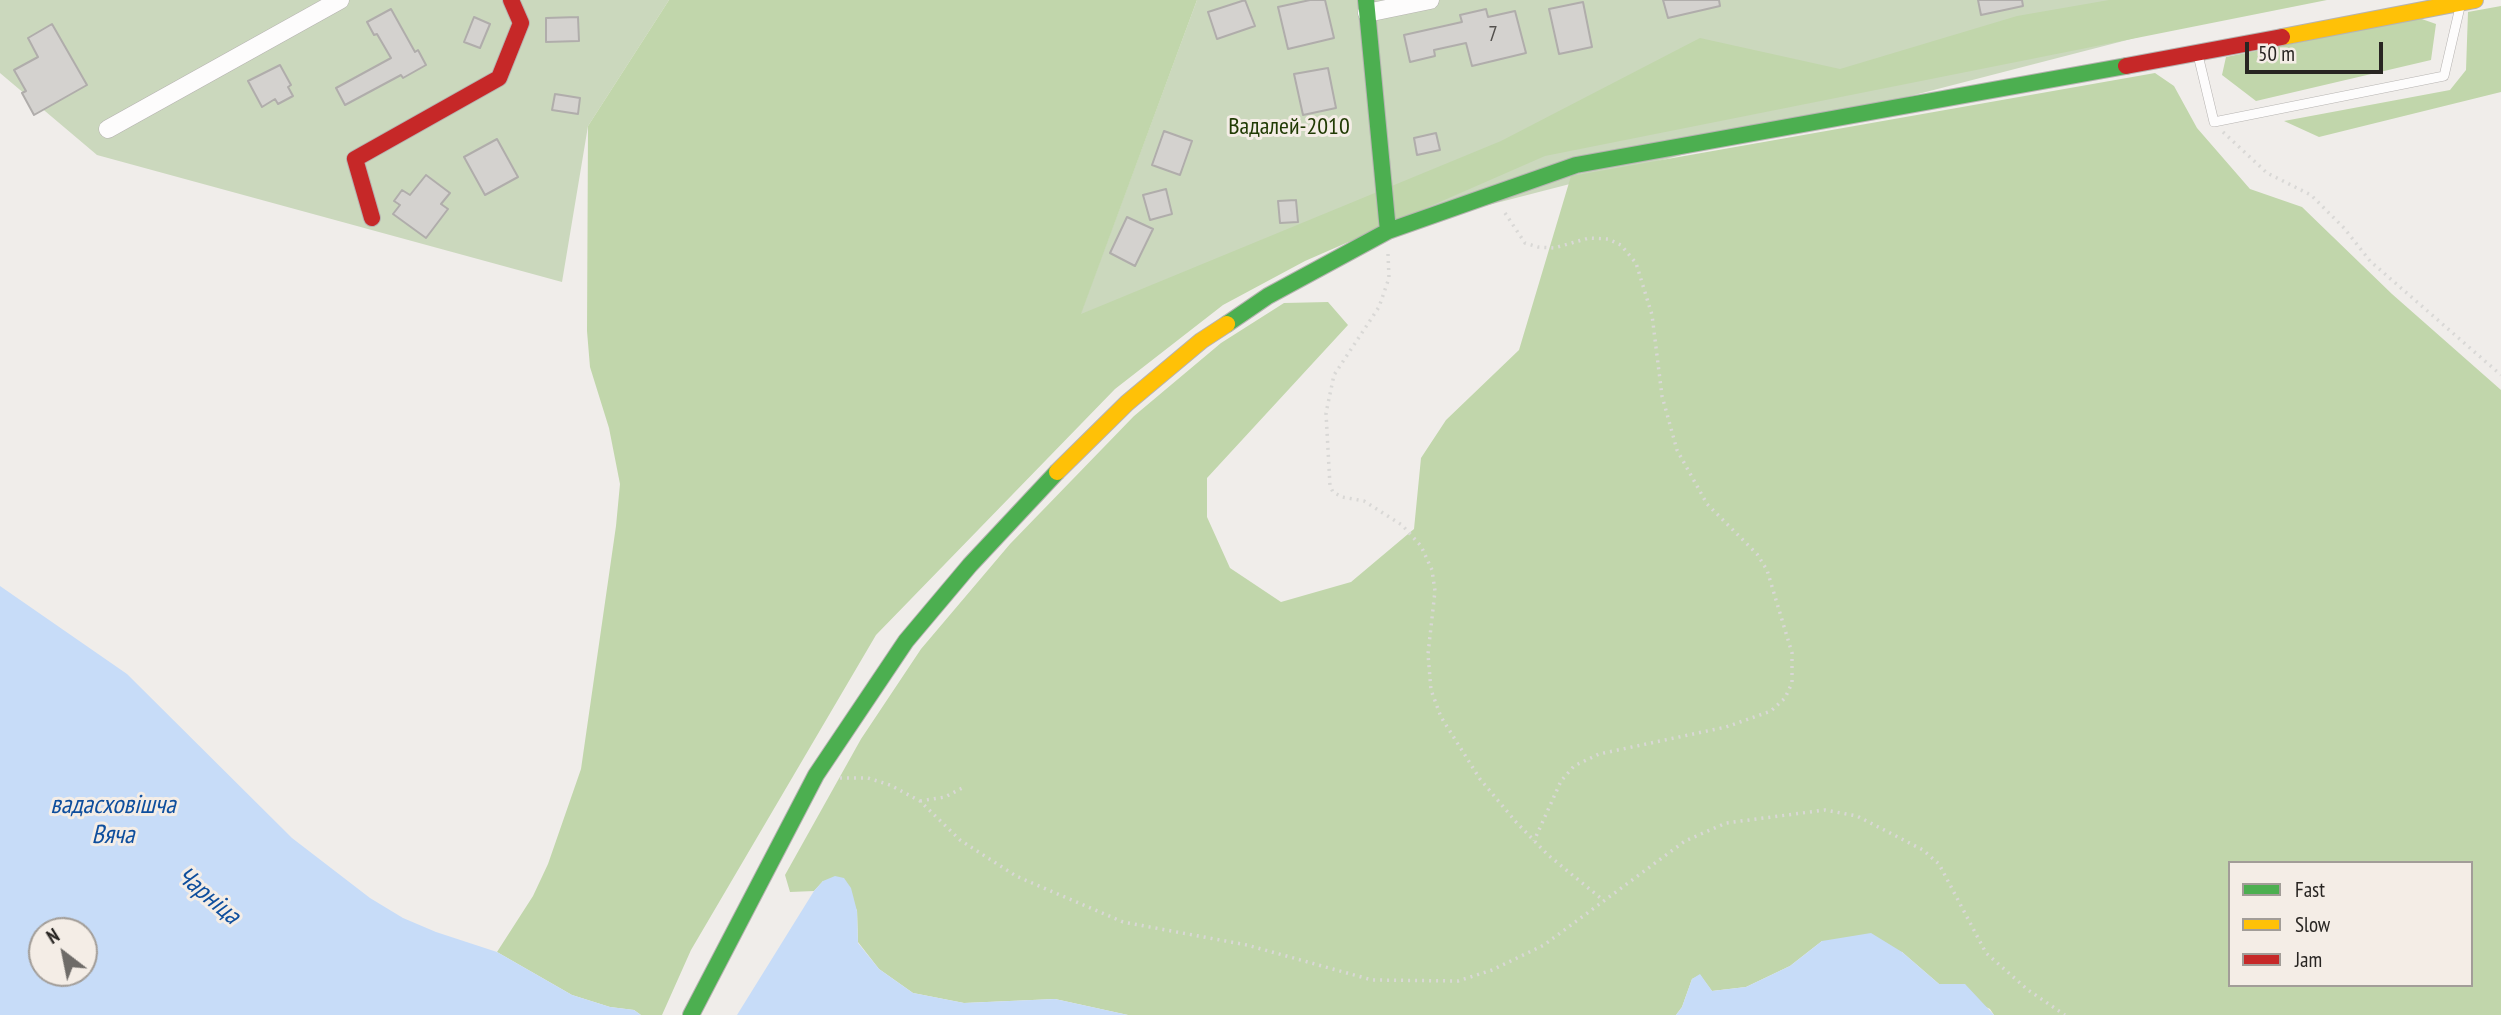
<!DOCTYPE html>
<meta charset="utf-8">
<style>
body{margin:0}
#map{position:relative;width:2501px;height:1015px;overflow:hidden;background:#f0edea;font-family:"PT Sans Narrow",sans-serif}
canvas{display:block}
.legend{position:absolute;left:2228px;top:861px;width:245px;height:126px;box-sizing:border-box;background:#f4ede6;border:2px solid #a29d98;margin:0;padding:9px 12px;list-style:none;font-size:21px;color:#282522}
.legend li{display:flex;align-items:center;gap:14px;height:35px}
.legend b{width:35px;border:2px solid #a29d98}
.north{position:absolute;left:28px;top:917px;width:70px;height:70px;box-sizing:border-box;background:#f4ede6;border:2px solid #a29d98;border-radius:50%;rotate:328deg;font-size:19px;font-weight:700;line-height:28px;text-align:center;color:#282522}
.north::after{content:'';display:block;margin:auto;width:24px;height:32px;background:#6e6b68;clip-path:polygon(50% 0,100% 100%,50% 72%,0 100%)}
.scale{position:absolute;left:2245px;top:42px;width:138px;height:32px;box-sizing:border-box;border:4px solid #282522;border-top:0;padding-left:9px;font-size:21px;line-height:24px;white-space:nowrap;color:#282522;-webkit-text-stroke:5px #f4ede6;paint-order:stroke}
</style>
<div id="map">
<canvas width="2501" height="1015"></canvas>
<ul class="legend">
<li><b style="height:9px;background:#4caf50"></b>Fast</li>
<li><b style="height:9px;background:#ffc107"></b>Slow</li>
<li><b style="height:9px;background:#c62828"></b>Jam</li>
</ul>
<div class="north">N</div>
<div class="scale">50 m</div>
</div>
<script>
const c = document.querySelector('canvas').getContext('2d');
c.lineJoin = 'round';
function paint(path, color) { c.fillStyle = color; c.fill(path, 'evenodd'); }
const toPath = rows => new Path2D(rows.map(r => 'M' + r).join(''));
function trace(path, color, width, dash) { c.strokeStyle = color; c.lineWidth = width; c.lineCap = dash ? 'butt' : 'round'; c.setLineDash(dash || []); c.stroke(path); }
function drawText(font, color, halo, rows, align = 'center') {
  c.font = font + ' "PT Sans Narrow",sans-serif'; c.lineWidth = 6; c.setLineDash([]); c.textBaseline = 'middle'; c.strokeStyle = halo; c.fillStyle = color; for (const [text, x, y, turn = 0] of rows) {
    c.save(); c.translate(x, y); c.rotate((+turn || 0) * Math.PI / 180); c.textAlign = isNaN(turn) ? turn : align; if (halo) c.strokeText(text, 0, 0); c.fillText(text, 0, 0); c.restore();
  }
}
paint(toPath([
 [0,0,669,0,588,126,562,282,97,155,0,73],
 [1197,0,2282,0,1388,231,1080,315]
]), '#cbd8bd');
paint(toPath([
 [669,0,1197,0,1081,314,1501,141,1700,38,1840,69,2017,16,2109,0,2327,0,1545,156,1305,261,1223,305,1115,389,876,635,691,950,662,1015,641,1015,634,1010,610,1007,572,995,497,952,533,896,548,864,581,769,616,526,620,484,609,428,590,367,587,331,588,126],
 [2501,6,2501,92,2319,137,2284,121,2450,90,2466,70,2468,12],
 [2419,18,2436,24,2431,60,2256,101,2222,75,2226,57],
 [2155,73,2174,86,2197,128,2250,189,2302,207,2392,294,2501,390,2501,1015,1994,1015,1990,1009,1939,984,1902,952,1822,941,1790,966,1746,987,1712,991,1700,975,1692,979,1682,1007,1676,1015,1128,1015,1055,999,964,1003,913,993,879,969,858,942,857,910,823,881,814,891,790,892,785,875,861,739,921,649,1010,544,1134,416,1221,343,1284,303,1328,302,1348,325,1207,478,1207,517,1230,568,1281,602,1351,582,1414,529,1421,458,1446,420,1519,350,1571,176],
 [2230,863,2471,863,2471,985,2230,985]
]), '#c1d6ab');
paint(toPath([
 [0,586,127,674,292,838,370,898,403,918,436,932,497,952,572,995,610,1007,634,1010,641,1015,0,1015],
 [42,931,84,931,84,973,42,973],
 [835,876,844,878,851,888,857,911,858,943,879,969,913,993,964,1003,1055,999,1128,1015,737,1015,814,891,823,881],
 [1871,933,1902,952,1939,984,1965,984,1994,1015,1676,1015,1682,1007,1692,979,1700,974,1712,991,1746,987,1790,966,1822,941]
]), '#c7dcf8');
const building = toPath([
 [1245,0,1255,26,1217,39,1208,12,1245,0],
 [1310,0,1325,0,1334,38,1288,49,1278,7,1310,0],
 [1663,0,1719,0,1720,6,1668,18,1663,0],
 [1978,0,2022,0,2023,6,1981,15,1978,0],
 [1583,2,1592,47,1559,54,1549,9,1583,2],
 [391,9,415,52,418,50,426,65,403,78,401,75,345,105,336,88,391,58,377,34,374,35,367,22,391,9],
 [1486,9,1488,17,1515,11,1526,53,1472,66,1466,43,1434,50,1435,56,1410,62,1404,35,1462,22,1460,15,1486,9],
 [474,17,490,24,480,48,464,42,474,17],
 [578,17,579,41,546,42,546,18,578,17],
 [52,24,87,85,34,115,22,93,26,91,14,70,38,57,28,38,52,24],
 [280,65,291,85,288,87,293,96,278,104,275,99,262,107,248,81,280,65],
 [1328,68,1336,108,1303,115,1294,74,1328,68],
 [555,94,580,98,578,114,552,110,555,94],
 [1164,131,1192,141,1180,175,1152,165,1164,131],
 [1436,133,1440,150,1417,155,1414,138,1436,133],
 [497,139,518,177,485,195,464,157,497,139],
 [426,175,450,193,441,204,448,209,426,238,393,214,400,205,394,201,402,190,410,195,426,175],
 [1166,189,1172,214,1150,220,1143,195,1166,189],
 [1296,200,1298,222,1280,223,1278,201,1296,200],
 [1127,217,1153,229,1135,266,1110,253,1127,217]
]);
paint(building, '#d4d2cf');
trace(building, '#b0adab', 2);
const lane = toPath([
 [2198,55,2214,122,2444,76,2460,7]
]);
const street = toPath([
 [1367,13,1430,0],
 [108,129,340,0]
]);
const fast = toPath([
 [1366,0,1388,231],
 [1227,324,1268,296,1388,231,1576,165,2126,66],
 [691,1015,816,775,906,641,970,565,1057,472]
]);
const slow = toPath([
 [2282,37,2475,0],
 [1057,472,1127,403,1201,341,1227,324]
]);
const jam = toPath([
 [2126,66,2282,37],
 [372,218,355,159,499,78,521,23,511,0]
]);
trace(lane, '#b6b3b1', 10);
trace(street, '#b6b3b1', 19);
trace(fast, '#b6b3b1', 18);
trace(slow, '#b6b3b1', 18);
trace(jam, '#b6b3b1', 18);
trace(toPath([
 [2223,132,2267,173,2311,195,2344,228,2370,261,2501,375],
 [1505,213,1525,243,1538,247,1554,248,1589,238,1608,239,1621,245,1636,263,1652,315,1662,396,1677,450,1707,504,1757,554,1767,570,1792,653,1792,683,1785,698,1771,711,1726,727,1599,754,1574,766,1561,781,1534,841],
 [1388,254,1389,278,1379,307,1334,375,1326,413,1330,486,1333,492,1342,497,1364,501,1402,525,1421,546,1432,570,1435,591,1428,654,1431,690,1441,717,1480,779,1516,822,1548,855,1603,900],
 [840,778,868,778,890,785,920,801,960,840,1016,876,1123,922,1247,945,1372,980,1458,981,1492,970,1544,945,1685,841,1726,823,1825,810,1857,816,1923,850,1939,864,1986,953,2028,990,2065,1015],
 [920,801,945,797,966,786]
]), '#d9d8d6', 3.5, [2, 5]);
trace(lane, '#fdfcfc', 9);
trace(street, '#fdfcfc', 18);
trace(fast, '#4caf50', 16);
trace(slow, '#ffc107', 16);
trace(jam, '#c62828', 16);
drawText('21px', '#53504d', null, [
 ["7",1493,35]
]);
drawText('24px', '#213b04', '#f4ede6', [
 ["Вадалей-2010",1289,127]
]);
drawText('italic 26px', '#0e4e9d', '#f4ede6', [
 ["вадасховішча",113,806],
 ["Вяча",113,836],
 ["Чарніца",208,896,40]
]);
</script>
